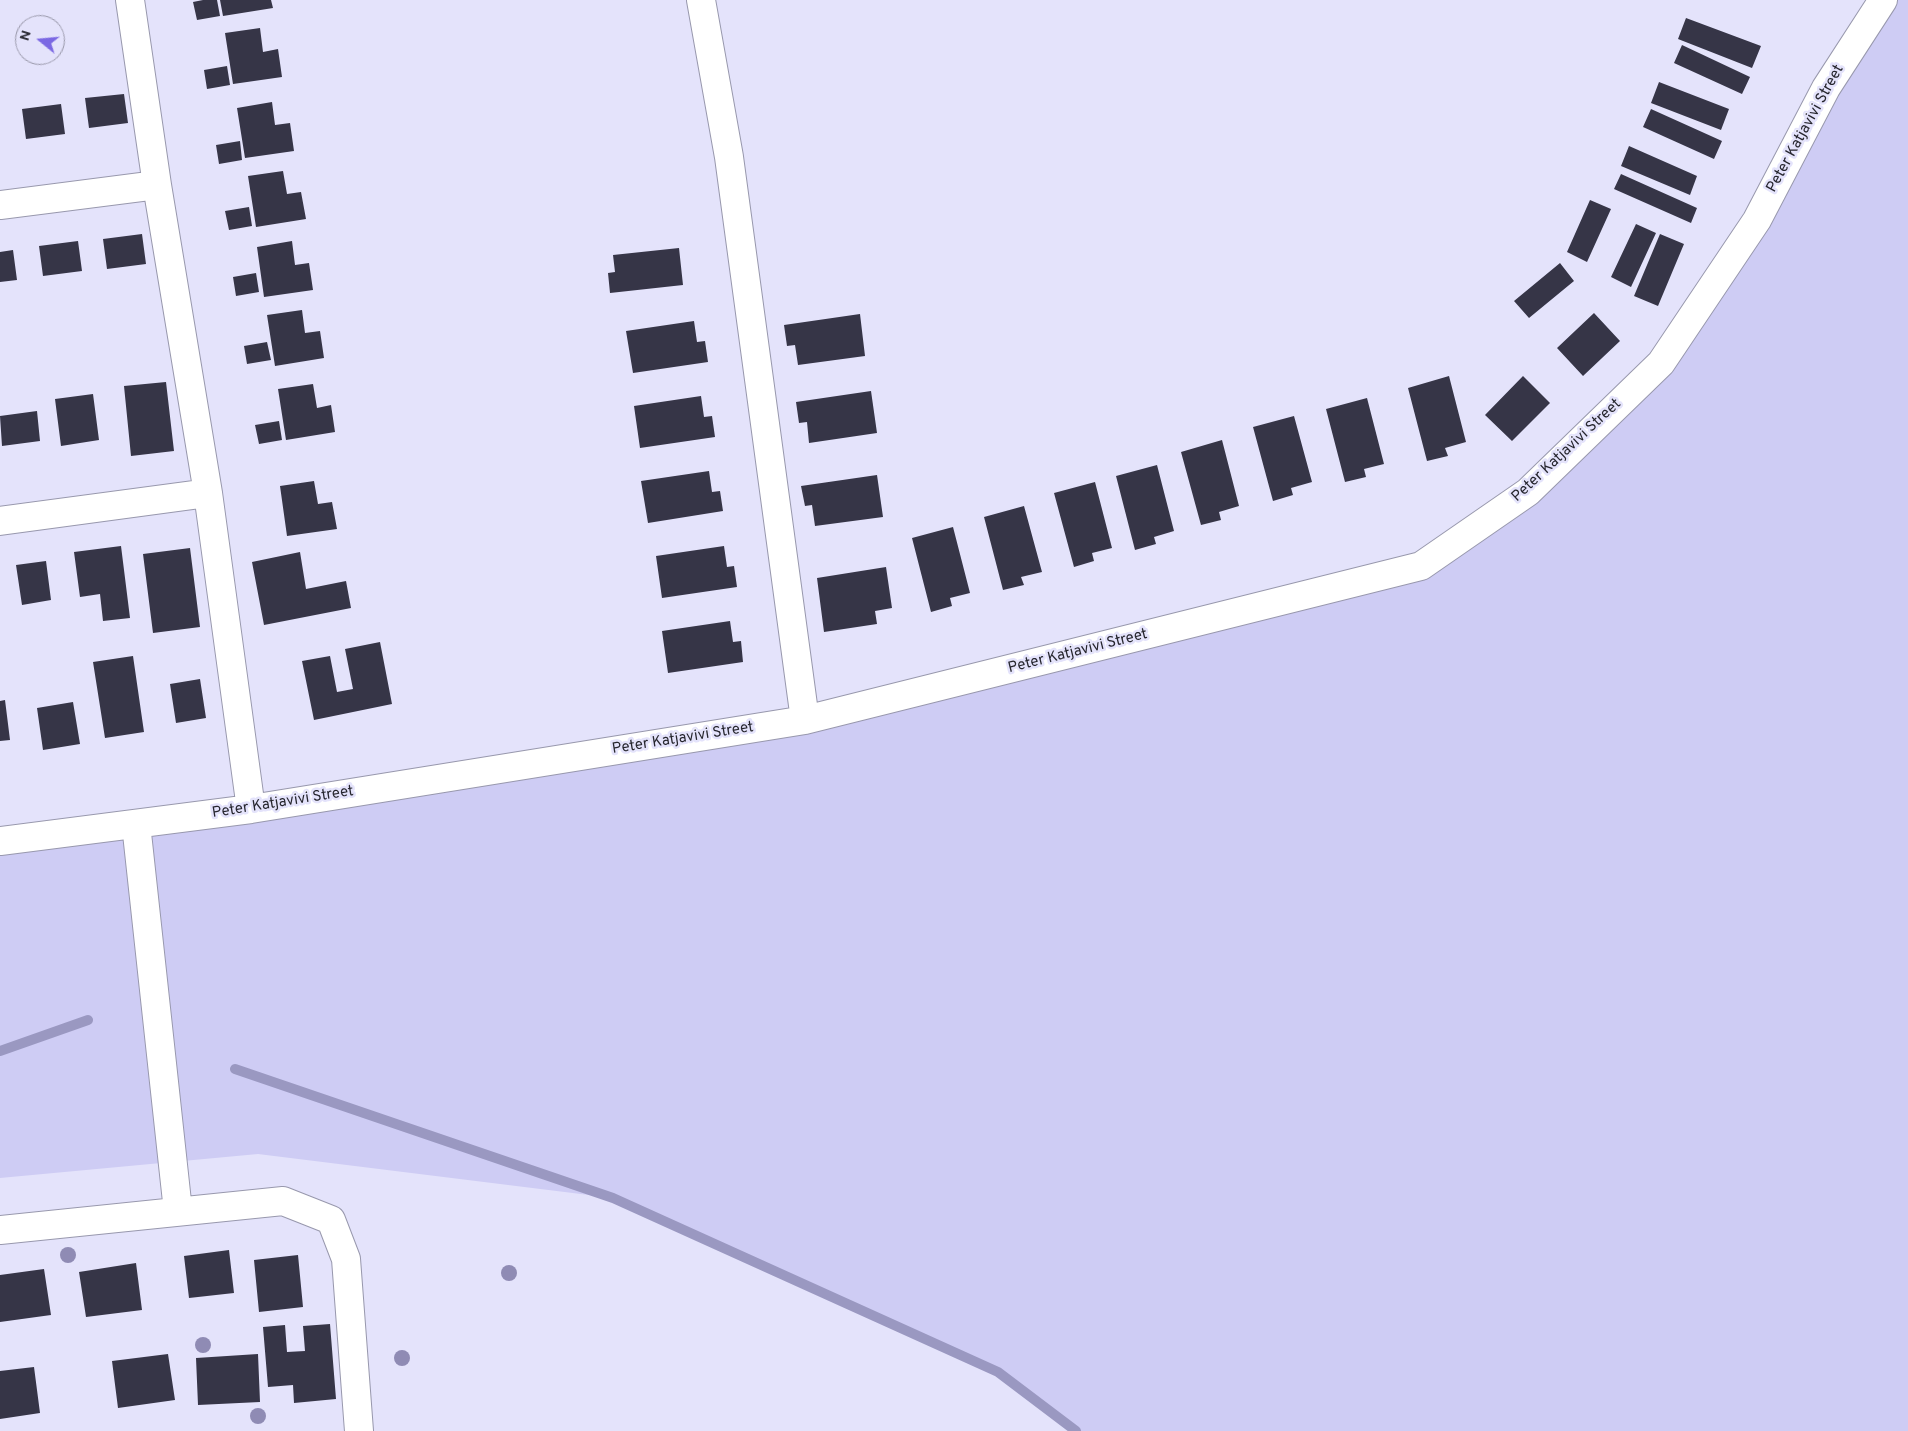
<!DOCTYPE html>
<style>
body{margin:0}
#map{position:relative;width:1908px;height:1431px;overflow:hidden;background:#e4e3fb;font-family:Overpass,sans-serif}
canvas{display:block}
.north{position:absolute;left:15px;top:15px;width:50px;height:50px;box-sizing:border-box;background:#e4e3fb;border:1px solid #9897a9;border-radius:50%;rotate:287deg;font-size:14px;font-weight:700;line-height:20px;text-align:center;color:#26262e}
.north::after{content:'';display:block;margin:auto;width:18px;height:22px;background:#7b68e3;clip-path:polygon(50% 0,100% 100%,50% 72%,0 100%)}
</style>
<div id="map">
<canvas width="1908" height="1431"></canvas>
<div class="north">N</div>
</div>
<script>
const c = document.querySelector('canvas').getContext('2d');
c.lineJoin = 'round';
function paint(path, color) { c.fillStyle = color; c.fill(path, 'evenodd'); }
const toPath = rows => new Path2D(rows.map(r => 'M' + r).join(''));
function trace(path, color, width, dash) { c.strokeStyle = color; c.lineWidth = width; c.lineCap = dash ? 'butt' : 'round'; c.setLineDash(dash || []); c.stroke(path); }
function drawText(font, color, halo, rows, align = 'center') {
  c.font = font + ' Overpass,sans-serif'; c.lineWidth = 5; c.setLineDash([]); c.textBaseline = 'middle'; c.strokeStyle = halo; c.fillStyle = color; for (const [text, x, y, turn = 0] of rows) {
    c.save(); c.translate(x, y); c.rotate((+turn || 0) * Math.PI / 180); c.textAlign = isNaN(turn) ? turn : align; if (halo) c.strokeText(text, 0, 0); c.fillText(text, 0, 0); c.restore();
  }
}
paint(toPath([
 [1883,0,1908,0,1908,1431,1076,1431,998,1372,613,1198,258,1154,0,1178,0,842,805,720,1421,566,1661,363]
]), '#ceccf4');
trace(toPath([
 [0,1051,88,1020],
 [235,1069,613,1198,998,1372,1076,1431]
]), '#9a98c1', 10);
paint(toPath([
 [203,0,217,0,220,16,197,20,193,2],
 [220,0,271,0,273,8,223,16],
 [1686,18,1761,46,1752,68,1678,39],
 [260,28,263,52,278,49,282,77,233,84,225,33],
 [1682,45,1750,77,1742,94,1674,63],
 [227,66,230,85,207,89,204,70],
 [1659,82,1729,109,1721,130,1651,103],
 [124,94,128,123,89,128,85,98],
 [272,102,275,125,290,123,294,151,245,158,237,108],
 [61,104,65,134,26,139,22,109],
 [1651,109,1722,141,1714,159,1643,127],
 [240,141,242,160,219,164,216,145],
 [1629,146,1697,176,1690,195,1621,166],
 [283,171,287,194,301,192,306,219,256,227,248,176],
 [1621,174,1697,208,1691,223,1614,189],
 [1590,200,1611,209,1587,262,1567,252],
 [249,207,252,226,229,230,225,211],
 [1636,224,1656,233,1631,287,1611,277],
 [142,234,146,264,107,269,103,239],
 [1660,234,1684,244,1658,306,1634,296],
 [78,241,82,271,43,276,39,246],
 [292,241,295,265,309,263,313,290,264,297,257,247],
 [679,248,683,285,610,293,608,273,615,272,613,255],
 [13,250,17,280,0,282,0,252],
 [1560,263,1574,281,1529,318,1514,301],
 [256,273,259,292,236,296,233,277],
 [302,310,305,333,320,331,324,358,275,366,267,315],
 [1594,313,1620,341,1583,376,1557,348],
 [860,314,865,356,798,365,795,345,787,346,784,325],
 [694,321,697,342,705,341,708,362,633,373,626,331],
 [267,342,271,360,247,364,244,346],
 [1449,376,1466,442,1445,448,1448,456,1427,461,1408,388],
 [1523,376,1550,403,1512,441,1485,415],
 [166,382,174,451,131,456,124,386],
 [313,384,317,408,331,405,335,432,286,440,278,389],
 [871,391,877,433,809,443,807,422,799,423,796,402],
 [93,394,99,440,61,446,55,399],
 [701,396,704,417,712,416,715,437,640,448,634,406],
 [1367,398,1384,464,1364,469,1366,477,1345,482,1326,409],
 [37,411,40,441,2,446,0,416],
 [1294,416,1312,482,1291,488,1293,495,1273,501,1253,427],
 [279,421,282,440,259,444,255,425],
 [1222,440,1239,506,1219,512,1221,520,1201,525,1181,452],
 [1157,465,1174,531,1154,537,1156,544,1135,550,1116,476],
 [709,471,712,492,720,491,723,511,648,523,641,481],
 [877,475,883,517,815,526,812,505,805,506,801,486],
 [314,481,318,504,332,502,337,529,287,536,280,486],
 [1095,482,1112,548,1092,553,1094,561,1074,567,1054,493],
 [1024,506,1042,572,1021,577,1024,585,1003,590,984,517],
 [953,527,970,593,950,598,952,606,931,612,912,538],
 [121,546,130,618,103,621,100,594,80,597,74,552],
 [724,546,727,567,734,566,737,587,662,598,656,556],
 [190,548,200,627,153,633,143,554],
 [300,552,306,589,346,581,351,608,264,625,252,562],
 [46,561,51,600,22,605,16,565],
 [886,567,892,608,875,611,877,624,824,632,817,578],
 [730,621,733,642,741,641,743,662,668,673,662,631],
 [380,642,392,704,314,720,302,661,330,656,337,692,353,689,345,649],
 [133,656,144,732,105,738,93,662],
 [200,679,206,718,176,723,170,684],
 [5,700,10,740,0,741,0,701],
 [73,702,80,744,43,750,37,708],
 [229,1250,234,1293,189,1298,184,1256],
 [298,1255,303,1307,259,1312,254,1260],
 [136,1263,142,1310,86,1317,79,1272],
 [44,1269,51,1315,0,1322,0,1275],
 [330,1324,336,1399,294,1403,293,1385,268,1387,263,1327,285,1325,287,1352,305,1351,303,1326],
 [168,1354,175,1400,118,1408,112,1361],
 [258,1354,260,1402,198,1405,196,1358],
 [34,1367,40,1413,0,1419,0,1371]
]), '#363547');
const minor = toPath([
 [130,0,157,185,208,493,251,809],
 [701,0,729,157,805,720],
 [0,205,157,185],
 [0,521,208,493],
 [136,824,178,1211],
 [0,841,251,809,805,720,1421,566,1528,492,1661,363,1757,220,1826,88,1883,0],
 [0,1230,283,1201,331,1220,346,1259,359,1431]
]);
trace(minor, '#9898ad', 30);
trace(minor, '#fff', 28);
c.fillStyle = '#8f8bb4';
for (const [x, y] of [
 [68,1255],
 [509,1273],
 [203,1345],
 [402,1358],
 [258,1416]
]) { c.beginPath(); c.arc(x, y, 8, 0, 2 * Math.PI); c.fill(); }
drawText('15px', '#26262e', '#e4e3fb', [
 ["Peter Katjavivi Street",1806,129,-61],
 ["Peter Katjavivi Street",1567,451,-43],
 ["Peter Katjavivi Street",1078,652,-14],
 ["Peter Katjavivi Street",683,739,-9],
 ["Peter Katjavivi Street",283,803,-9]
]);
</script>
